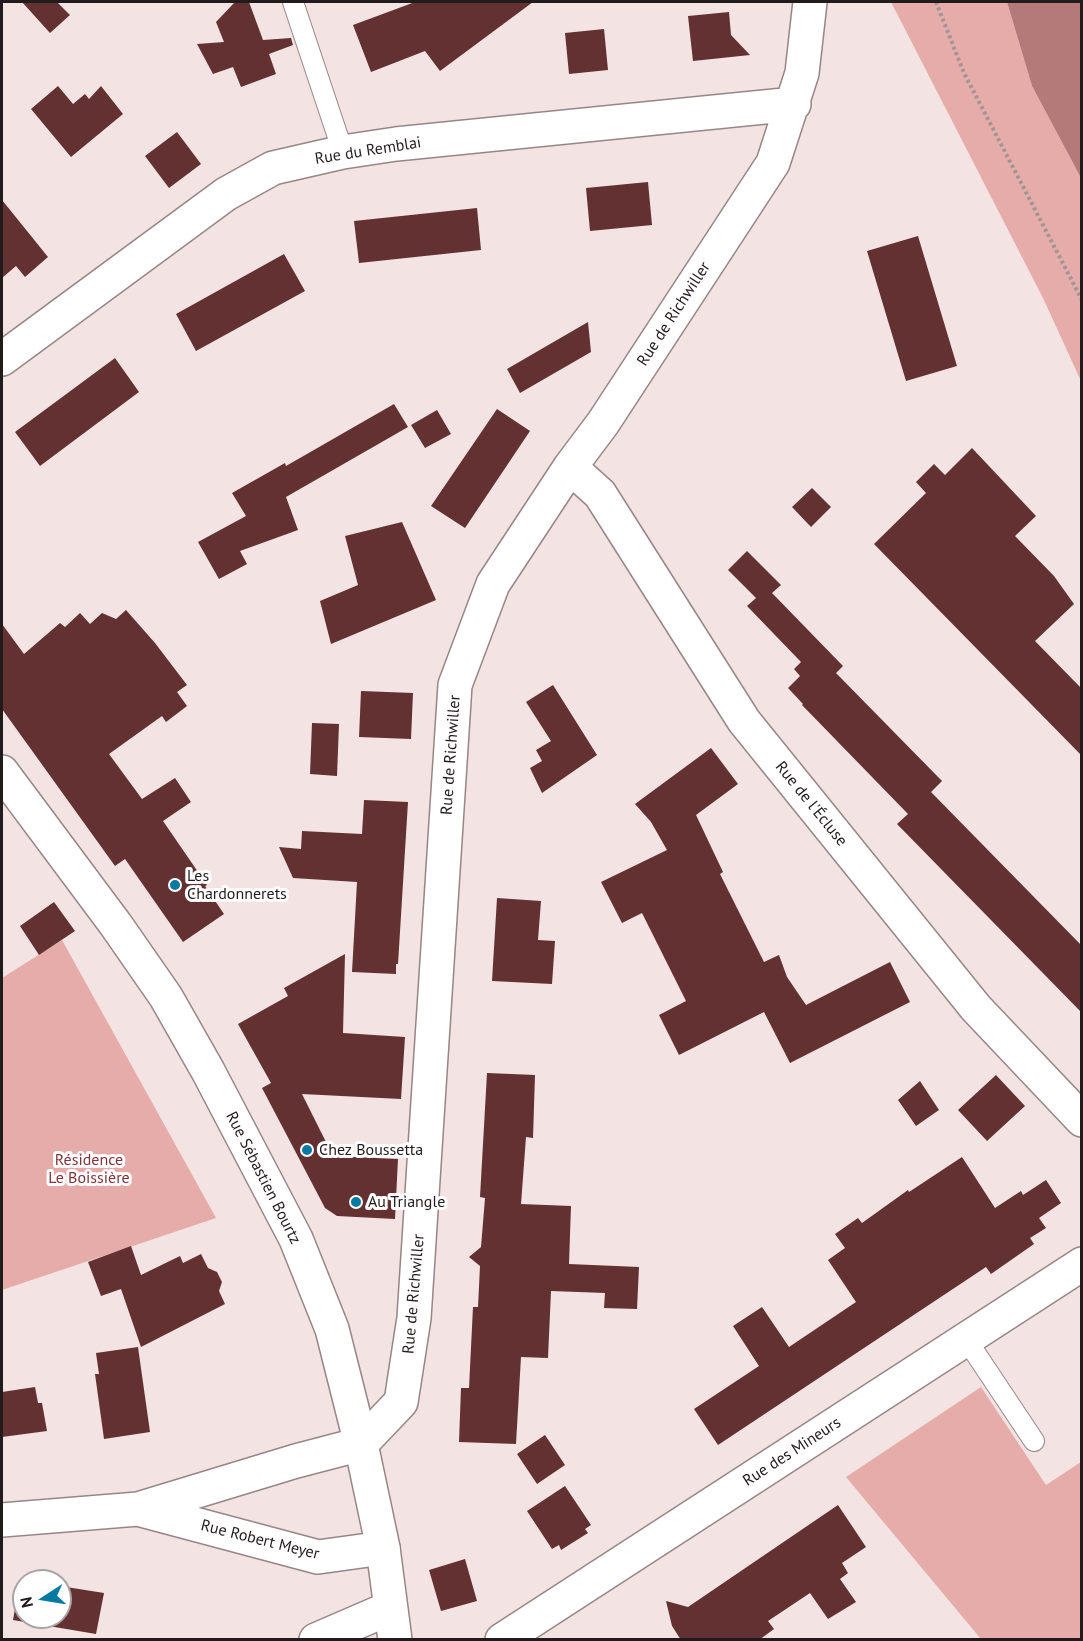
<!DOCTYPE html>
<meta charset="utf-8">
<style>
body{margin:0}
#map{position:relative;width:1083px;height:1641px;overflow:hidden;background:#f3e3e2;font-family:"PT Sans",sans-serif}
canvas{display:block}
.frame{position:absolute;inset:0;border:3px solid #211b1b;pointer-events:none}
.north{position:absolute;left:12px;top:1569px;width:60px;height:60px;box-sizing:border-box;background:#fff;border:2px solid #a6a4a4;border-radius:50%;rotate:258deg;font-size:16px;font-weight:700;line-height:24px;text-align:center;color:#211b1b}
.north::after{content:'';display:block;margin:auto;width:21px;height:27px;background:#047aa2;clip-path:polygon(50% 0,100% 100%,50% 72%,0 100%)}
</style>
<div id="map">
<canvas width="1083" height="1641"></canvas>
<div class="frame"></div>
<div class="north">N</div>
</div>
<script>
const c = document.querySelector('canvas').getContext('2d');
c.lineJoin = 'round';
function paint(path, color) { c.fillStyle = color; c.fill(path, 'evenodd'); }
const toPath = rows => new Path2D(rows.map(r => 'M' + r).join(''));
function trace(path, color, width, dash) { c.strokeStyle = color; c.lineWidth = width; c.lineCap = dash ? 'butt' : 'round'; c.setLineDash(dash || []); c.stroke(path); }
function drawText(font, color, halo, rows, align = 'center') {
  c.font = font + ' "PT Sans",sans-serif'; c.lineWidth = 6; c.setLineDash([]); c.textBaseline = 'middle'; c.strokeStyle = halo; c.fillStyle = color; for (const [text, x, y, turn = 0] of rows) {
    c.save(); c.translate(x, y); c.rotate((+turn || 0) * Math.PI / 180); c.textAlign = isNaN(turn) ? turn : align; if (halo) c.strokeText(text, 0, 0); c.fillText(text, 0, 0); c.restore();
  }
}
paint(toPath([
 [891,2,1007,2,1032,86,1081,178,1081,381,1043,298],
 [62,940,216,1218,2,1290,2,978],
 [981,1387,1046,1485,1081,1462,1081,1639,981,1639,846,1477]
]), '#e5acaa');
paint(toPath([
 [1007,2,1081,2,1081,178,1032,86]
]), '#b47a79');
paint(toPath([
 [22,2,57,2,70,15,50,33],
 [235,2,249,2,263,40,291,38,293,45,269,54,276,74,241,87,233,67,213,74,197,44,224,42,216,22],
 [415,2,533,2,440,71,425,51,371,72,353,25],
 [729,12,731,35,750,55,693,61,688,16],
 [604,29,608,70,569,74,565,33],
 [58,86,73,104,85,94,89,99,101,86,123,114,71,157,31,109],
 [177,132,201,164,169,188,145,156],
 [648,182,652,225,590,231,586,188],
 [2,200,48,257,25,277,16,266,2,278],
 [477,208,481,250,359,263,354,221],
 [918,236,957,366,906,381,867,251],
 [284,254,305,291,196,351,176,314],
 [588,322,591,352,520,393,507,369],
 [115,358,139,392,40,466,15,432],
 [394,404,408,427,286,497,298,530,240,551,247,564,219,579,198,542,246,516,232,493,285,463,286,466],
 [497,409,530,431,465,528,431,506],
 [437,410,451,434,425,448,411,425],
 [972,448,1036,516,1015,536,1054,576,1074,604,1035,641,1082,689,1082,756,874,544,926,493,916,482,934,464,945,475],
 [812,488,831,507,811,527,792,507],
 [402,522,436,600,331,644,320,601,358,585,345,536],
 [747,551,781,585,772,593,843,666,836,673,942,781,931,792,1082,946,1082,1013,897,824,908,814,802,705,803,704,788,688,800,676,794,669,801,662,747,606,756,598,728,570],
 [126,610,155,643,187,685,177,692,187,706,166,722,162,716,109,754,142,799,175,778,191,802,163,821,207,885,205,886,224,914,183,942,125,859,115,866,2,709,2,624,24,654,60,623,65,627,80,613,90,624,102,613,116,619],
 [553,685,597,755,542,793,530,768,542,761,536,750,551,741,526,702],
 [361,691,413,693,411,739,359,737],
 [312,723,339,724,337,776,310,774],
 [711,748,738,784,696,815,723,872,720,874,764,962,779,955,787,977,806,1005,890,962,910,1002,790,1063,764,1012,679,1055,659,1015,686,1001,642,913,622,923,601,882,667,850,651,822,635,804],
 [364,800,408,802,398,964,396,964,396,974,352,972,357,882,293,878,279,847,301,849,302,831,362,834],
 [497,898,541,901,538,940,555,941,552,984,492,981],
 [54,902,75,931,39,955,20,926],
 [345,954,343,1033,405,1037,401,1099,302,1094,333,1156,398,1159,395,1219,337,1216,325,1208,262,1088,271,1083,238,1024,288,996,284,988],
 [487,1073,535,1075,533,1138,526,1137,521,1204,571,1206,569,1264,639,1267,637,1309,604,1308,605,1293,551,1291,548,1358,521,1357,516,1444,459,1442,461,1388,469,1388,473,1307,478,1307,480,1266,469,1257,481,1247,485,1198,480,1197],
 [996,1075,1025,1106,987,1141,958,1110],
 [920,1081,939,1110,916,1126,898,1100],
 [962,1157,995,1208,1021,1191,1023,1195,1046,1180,1061,1203,1039,1218,1046,1228,1030,1238,1034,1244,991,1274,986,1267,718,1445,694,1409,759,1366,733,1326,762,1307,789,1347,856,1302,828,1260,845,1248,835,1234,858,1218,862,1223,908,1190,909,1192],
 [131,1246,141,1275,180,1256,183,1263,201,1254,208,1268,217,1272,222,1282,219,1291,225,1304,141,1347,121,1289,101,1296,88,1262],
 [138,1347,150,1432,104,1439,95,1374,99,1374,96,1353],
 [35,1387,38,1403,42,1403,47,1431,2,1437,2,1392],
 [545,1435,565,1465,537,1484,517,1454],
 [565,1486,591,1525,585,1529,588,1533,561,1550,559,1545,552,1549,527,1511],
 [838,1505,866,1547,842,1563,848,1573,840,1579,856,1602,828,1619,810,1593,768,1621,774,1629,759,1640,681,1640,672,1626,666,1601,688,1607],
 [465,1559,477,1601,441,1611,429,1570],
 [20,1580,27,1581,24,1581,24,1617,60,1617,60,1586,104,1593,96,1634,13,1620]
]), '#633131');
const lane = toPath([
 [293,2,343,152],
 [966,1339,1034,1441]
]);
const street = toPath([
 [2,359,226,194,273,168,343,152,396,144,794,104],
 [570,467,600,494,744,721,976,1008,1082,1120],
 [138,1509,318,1557,383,1548],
 [2,1520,138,1509,296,1461,361,1444,401,1402,414,1318,455,685,493,584,570,467,603,423,773,163,802,73,810,2],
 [316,1640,390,1608],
 [502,1640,1082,1264]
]);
const secondary = toPath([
 [2,772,116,925,166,997,208,1071,296,1239,332,1329,361,1444,383,1548,395,1640]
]);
trace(lane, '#968786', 22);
trace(street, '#968786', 36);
trace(secondary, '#968786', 36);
trace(toPath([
 [936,2,964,73,1082,300]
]), '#a19594', 4, [3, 3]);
trace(lane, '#fff', 20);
trace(street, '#fff', 33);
trace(secondary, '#fff', 33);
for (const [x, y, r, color] of [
 [175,885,6,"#047aa2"],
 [307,1150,6,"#047aa2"],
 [356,1202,6,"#047aa2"]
]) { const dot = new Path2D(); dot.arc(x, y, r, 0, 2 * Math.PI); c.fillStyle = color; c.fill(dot); trace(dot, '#fff', 2); }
drawText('16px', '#211b1b', '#fff', [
 ["Rue du Remblai",368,151,-9],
 ["Rue de Richwiller",674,314,-57],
 ["Rue de Richwiller",451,755,-86],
 ["Rue de l'Écluse",811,804,51],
 ["Rue Sébastien Bourtz",263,1178,63],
 ["Rue de Richwiller",414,1294,-85],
 ["Rue des Mineurs",792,1452,-33],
 ["Rue Robert Meyer",260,1540,14]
]);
drawText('16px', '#211b1b', '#fff', [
 ["Les",187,876],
 ["Chardonnerets",187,894],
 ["Chez Boussetta",319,1150],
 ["Au Triangle",368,1202]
], 'left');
drawText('16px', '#7e3437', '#fff', [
 ["Résidence",89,1160],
 ["Le Boissière",89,1178]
]);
</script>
